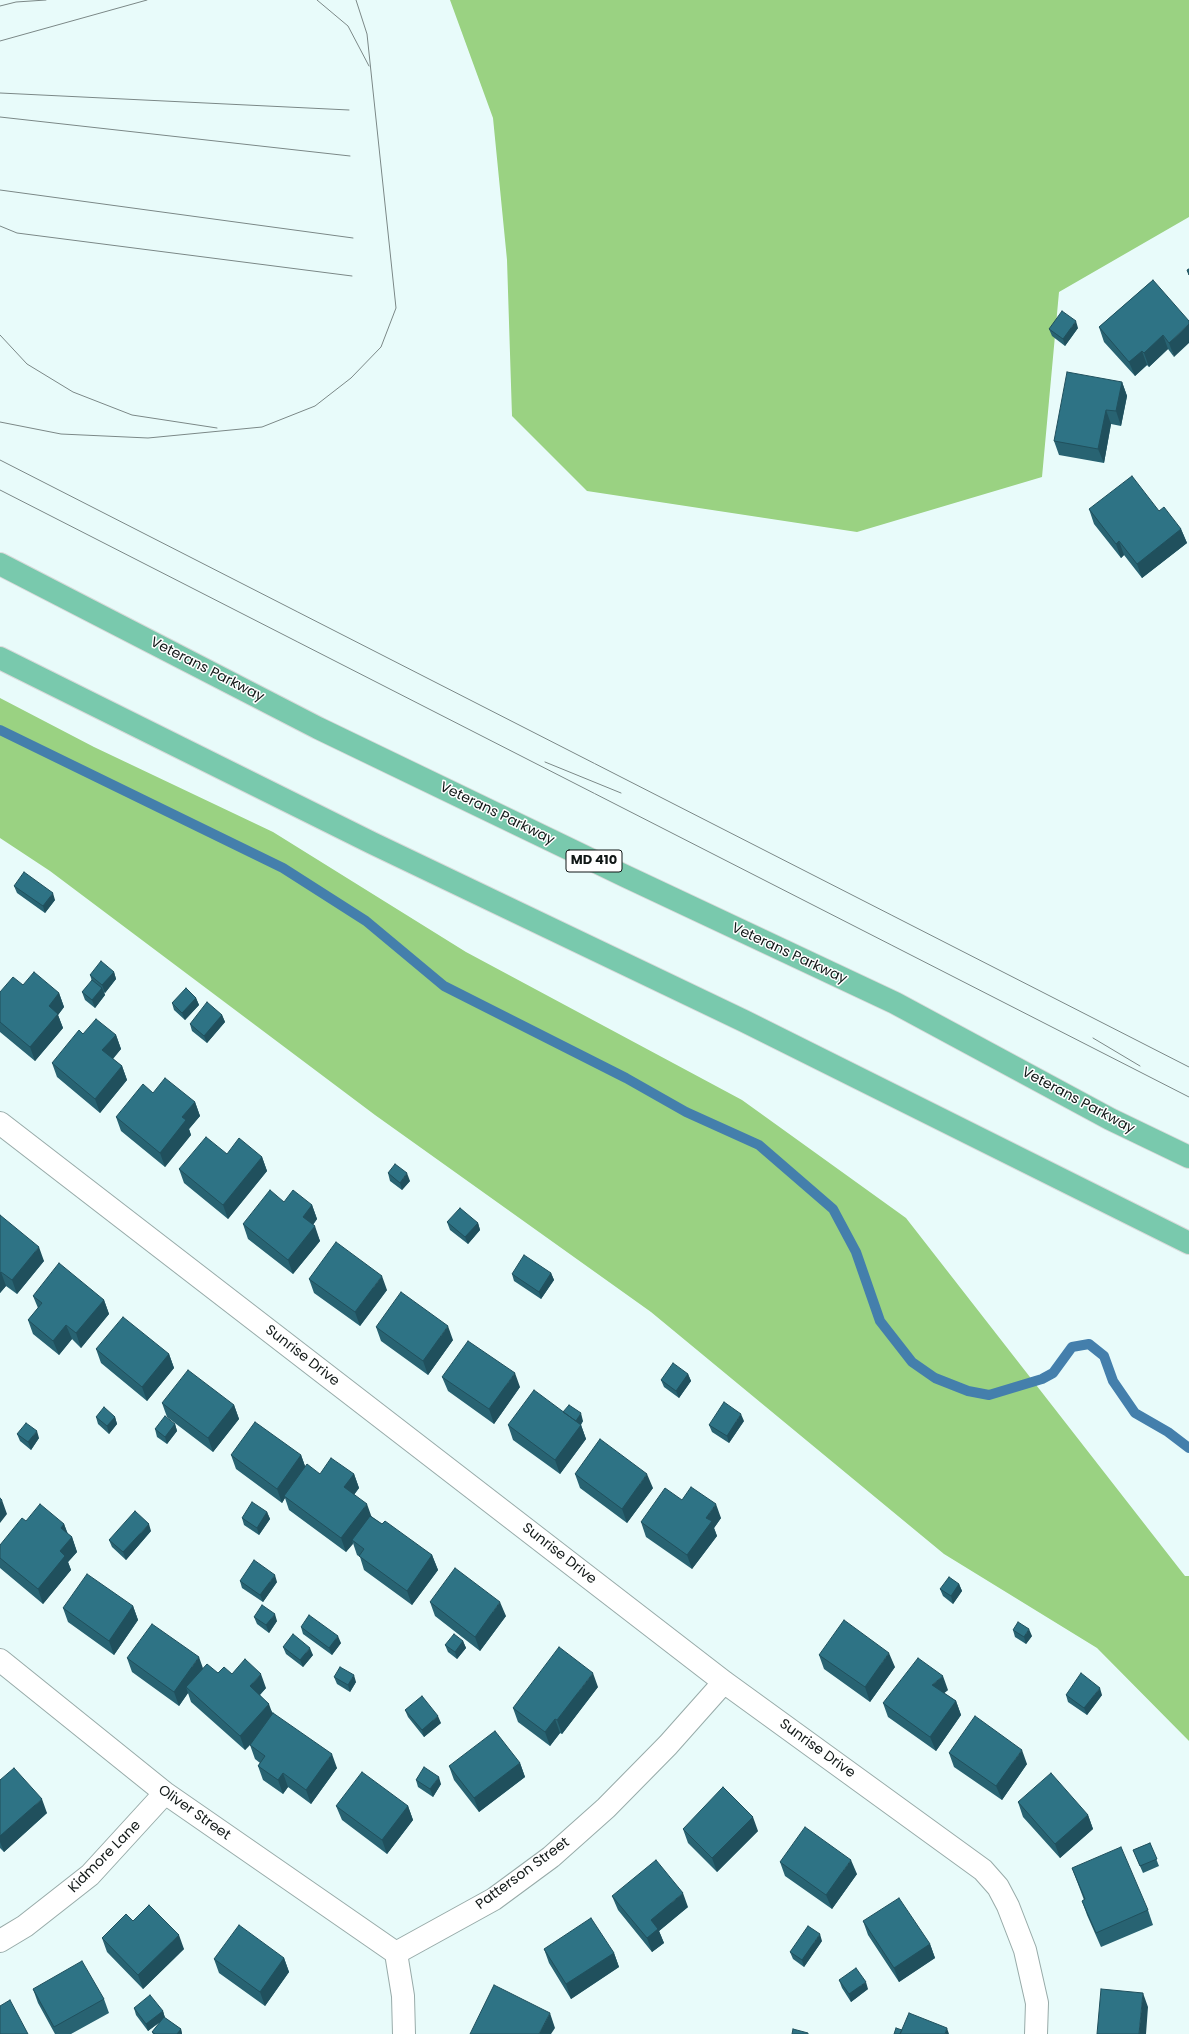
<!DOCTYPE html>
<style>
body{margin:0}
canvas{display:block;background:#e8fbfa}
</style>
<canvas width="1189" height="2034"></canvas>
<script>
const c = document.querySelector('canvas').getContext('2d');
c.lineJoin = 'round';
function paint(path, color) { c.fillStyle = color; c.fill(path, 'evenodd'); }
const toPath = rows => new Path2D(rows.map(r => 'M' + r).join(''));
function trace(path, color, width, dash) { c.strokeStyle = color; c.lineWidth = width; c.lineCap = dash ? 'butt' : 'round'; c.setLineDash(dash || []); c.stroke(path); }
function drawText(font, color, halo, rows, align = 'center') {
  c.font = font + ' Poppins,sans-serif'; c.lineWidth = 3; c.setLineDash([]); c.textBaseline = 'middle'; c.strokeStyle = halo; c.fillStyle = color; for (const [text, x, y, turn = 0] of rows) {
    c.save(); c.translate(x, y); c.rotate((+turn || 0) * Math.PI / 180); c.textAlign = isNaN(turn) ? turn : align; if (halo) c.strokeText(text, 0, 0); c.fillText(text, 0, 0); c.restore();
  }
}
paint(toPath([
 [450,0,1189,0,1189,217,1059,292,1042,477,857,532,587,491,512,416,507,260,493,118],
 [0,698,94,747,273,832,466,952,742,1100,906,1218,1185,1576,1189,1576,1189,1741,1097,1648,944,1554,651,1312,375,1115,50,871,0,838]
]), '#9ad282');
trace(toPath([
 [0,730,283,868,366,921,444,986,626,1078,686,1112,759,1145,833,1209,856,1252,880,1321,912,1362,935,1378,968,1391,989,1395,1042,1379,1053,1373,1072,1347,1089,1344,1104,1356,1113,1381,1135,1413,1168,1432,1189,1448]
]), '#447fac', 10);
const minor = toPath([
 [0,1123,724,1682,983,1870,998,1887,1008,1906,1025,1950,1037,2003,1036,2034],
 [0,1660,165,1793,396,1953],
 [0,1941,25,1926,90,1875,165,1793],
 [396,1953,494,1899,551,1857,606,1808,668,1745,724,1682],
 [396,1953,403,1996,404,2034]
]);
const primary = toPath([
 [0,564,318,728,625,876,895,1003,1110,1119,1189,1157],
 [0,658,372,843,744,1021,1189,1243]
]);
trace(minor, '#98aba9', 24);
trace(primary, '#d9dada', 24);
trace(minor, '#fff', 22);
trace(primary, '#79c9ad', 22);
trace(toPath([
 [317,0,348,26,369,66],
 [0,6,16,2,46,0],
 [0,41,147,0],
 [0,93,349,110],
 [0,117,350,156],
 [0,190,353,238],
 [0,226,17,233,352,276],
 [0,335,27,364,73,392,132,415,217,428],
 [0,422,61,434,148,438,262,427,315,406,351,378,381,347,396,308,367,34,356,0],
 [0,460,1189,1067],
 [0,490,1189,1097],
 [545,762,621,793],
 [1093,1038,1140,1066]
]), '#7b8887', 1);
paint(toPath([
 [1153,280,1174,357,1168,349,1149,367,1147,365,1135,376,1104,342,1099,327],
 [1078,328,1065,346,1052,336,1049,329],
 [1122,382,1127,396,1121,426,1111,424,1104,463,1059,455,1054,441],
 [1089,509,1159,511,1181,529,1187,543,1142,578,1124,555,1121,558,1094,524],
 [14,886,55,900,45,913,17,893],
 [114,972,116,979,105,993,104,992,105,995,95,1008,85,1000,82,992,92,981,90,975],
 [0,992,59,993,64,1007,58,1015,63,1028,35,1061,0,1032],
 [196,998,199,1005,185,1020,174,1010,172,1003],
 [222,1015,225,1022,207,1043,192,1031,190,1024],
 [83,1034,116,1035,121,1049,113,1059,122,1066,127,1080,100,1113,57,1077,52,1063],
 [153,1093,195,1102,200,1116,189,1129,191,1135,165,1167,121,1131,116,1117],
 [227,1154,262,1157,267,1171,228,1219,184,1183,179,1169],
 [388,1173,410,1181,402,1190,390,1181],
 [284,1202,312,1205,317,1219,313,1225,320,1241,293,1274,248,1239,243,1224],
 [0,1215,44,1261,17,1294,6,1286,0,1293],
 [447,1222,478,1223,480,1230,468,1244,450,1230],
 [551,1273,554,1280,541,1299,514,1281,512,1274],
 [309,1279,387,1290,360,1326,314,1293],
 [33,1296,104,1300,109,1314,81,1348,72,1339,59,1355,33,1334,28,1320,38,1308],
 [376,1327,453,1340,428,1375,381,1341],
 [96,1349,169,1354,174,1368,147,1401,101,1363],
 [688,1374,691,1381,679,1398,664,1387,661,1380],
 [442,1377,520,1387,494,1424,448,1391],
 [162,1403,234,1405,239,1419,213,1452,167,1417],
 [563,1412,583,1421,581,1425,586,1439,560,1474,513,1440,508,1425],
 [96,1417,115,1417,117,1424,109,1434,98,1424],
 [744,1421,729,1443,712,1432,709,1425],
 [175,1424,177,1431,167,1444,157,1437,155,1429],
 [17,1434,39,1438,31,1450,20,1441],
 [231,1455,301,1455,305,1466,320,1474,354,1474,359,1488,354,1495,371,1516,382,1524,432,1555,438,1570,412,1605,364,1570,360,1557,357,1555,353,1543,346,1552,289,1510,285,1498,282,1503,236,1469],
 [575,1474,653,1488,627,1523,580,1488],
 [682,1500,721,1518,714,1528,717,1536,692,1569,646,1537,641,1522],
 [267,1512,270,1519,259,1535,244,1525,242,1518],
 [26,1521,64,1524,68,1534,72,1537,77,1552,68,1562,71,1570,43,1604,0,1568,0,1545],
 [151,1531,126,1560,112,1547,109,1540],
 [240,1581,277,1582,263,1602,242,1588],
 [959,1584,962,1591,953,1604,943,1596,940,1589],
 [430,1602,506,1616,480,1651,435,1616],
 [133,1606,138,1620,114,1655,68,1622,63,1608],
 [254,1617,277,1621,269,1633,257,1624],
 [301,1627,341,1643,332,1655,303,1634],
 [1013,1630,1032,1636,1026,1644,1015,1637],
 [463,1641,466,1648,457,1659,448,1652,445,1645],
 [283,1647,313,1655,303,1667,286,1654],
 [819,1655,895,1667,870,1702,824,1669],
 [127,1658,203,1669,218,1673,232,1674,266,1688,260,1695,273,1713,337,1768,311,1804,288,1787,283,1794,263,1780,258,1766,260,1763,255,1759,250,1745,245,1750,191,1702,188,1693,179,1706,132,1672],
 [334,1677,356,1682,350,1692,337,1684],
 [598,1687,562,1734,560,1733,550,1746,518,1722,513,1708],
 [948,1690,944,1693,956,1701,961,1715,936,1751,888,1717,883,1703],
 [1066,1695,1102,1695,1087,1715,1068,1702],
 [405,1710,441,1723,424,1737,408,1717],
 [949,1753,1027,1764,1002,1800,954,1767],
 [520,1763,525,1777,479,1812,454,1780,449,1766],
 [0,1780,47,1813,4,1852,0,1848],
 [416,1780,441,1784,433,1797,418,1787],
 [1018,1802,1088,1815,1093,1829,1060,1858,1023,1817],
 [336,1806,408,1806,413,1820,387,1854,342,1820],
 [683,1829,758,1831,717,1872,688,1843],
 [1150,1843,1159,1866,1143,1873,1133,1850],
 [780,1862,857,1874,832,1909,785,1876],
 [1072,1868,1148,1910,1153,1925,1101,1947,1087,1915,1082,1901,1084,1900],
 [612,1896,688,1907,659,1931,664,1943,652,1952,618,1910],
 [133,1921,184,1949,143,1989,107,1952,102,1938],
 [863,1921,930,1944,935,1958,899,1982,868,1935],
 [822,1941,804,1967,793,1959,790,1952],
 [544,1949,614,1953,619,1967,571,1999,549,1963],
 [284,1958,289,1972,265,2006,219,1973,214,1959],
 [839,1980,868,1989,851,2002,842,1988],
 [33,1989,104,1999,109,2013,71,2034,55,2034,38,2003],
 [134,2008,163,2011,165,2018,181,2029,182,2034,153,2034,152,2032,160,2022,148,2031,136,2015]
]), '#286372');
paint(toPath([
 [1076,321,1078,328,1065,346,1063,339],
 [1189,324,1189,343,1174,357,1169,343],
 [1163,335,1168,349,1149,367,1144,353],
 [1142,351,1147,365,1135,376,1129,362],
 [1122,382,1127,396,1121,426,1116,411],
 [1106,410,1111,424,1104,463,1098,449],
 [1181,529,1187,543,1142,578,1137,564],
 [1119,541,1124,555,1121,558,1116,544],
 [53,893,55,900,45,913,43,906],
 [114,972,116,979,105,993,102,985],
 [102,988,105,995,95,1008,92,1000],
 [59,993,64,1007,58,1015,63,1028,35,1061,30,1047,49,1006],
 [196,998,199,1005,185,1020,182,1013],
 [222,1015,225,1022,207,1043,204,1036],
 [116,1035,121,1049,108,1064,102,1050],
 [122,1066,127,1080,100,1113,95,1099],
 [195,1102,200,1116,189,1129,191,1135,165,1167,160,1153,182,1117],
 [262,1157,267,1171,228,1219,223,1205],
 [407,1173,410,1181,402,1190,400,1183],
 [312,1205,317,1219,308,1231,303,1217],
 [478,1223,480,1230,468,1244,465,1237],
 [315,1226,320,1241,293,1274,288,1260],
 [39,1247,44,1261,17,1294,12,1280],
 [1,1272,6,1286,0,1293,0,1273],
 [551,1273,554,1280,541,1299,539,1292],
 [382,1276,387,1290,360,1326,355,1312],
 [104,1300,109,1314,81,1348,76,1333],
 [66,1325,72,1339,59,1355,53,1341],
 [448,1326,453,1340,428,1375,423,1361],
 [169,1354,174,1368,147,1401,142,1387],
 [515,1373,520,1387,494,1424,489,1409],
 [688,1374,691,1381,679,1398,676,1391],
 [234,1405,239,1419,213,1452,208,1438],
 [581,1413,583,1421,576,1431,573,1424],
 [741,1414,744,1421,729,1443,727,1436],
 [115,1417,117,1424,109,1434,107,1426],
 [175,1424,177,1431,167,1444,165,1437],
 [581,1425,586,1439,560,1474,555,1460],
 [37,1431,39,1438,31,1450,28,1442],
 [301,1455,306,1469,284,1496,285,1498,282,1503,277,1489],
 [354,1474,359,1488,349,1501,344,1487],
 [647,1474,653,1488,627,1523,622,1509],
 [2,1500,7,1514,0,1523,0,1503],
 [367,1504,372,1518,352,1540,353,1544,346,1552,341,1538],
 [716,1504,721,1518,714,1528,717,1536,692,1569,687,1555,706,1518],
 [267,1512,270,1519,259,1535,257,1528],
 [64,1524,69,1538,61,1528],
 [149,1524,151,1531,126,1560,123,1552],
 [72,1537,77,1552,68,1562,71,1570,43,1604,38,1589,60,1551],
 [432,1555,438,1570,412,1605,407,1591],
 [275,1575,277,1582,263,1602,260,1595],
 [959,1584,962,1591,953,1604,951,1596],
 [500,1602,506,1616,480,1651,475,1637],
 [133,1606,138,1620,114,1655,109,1641],
 [275,1614,277,1621,269,1633,266,1625],
 [1029,1629,1032,1636,1026,1644,1024,1637],
 [338,1636,341,1643,332,1655,329,1648],
 [463,1641,466,1648,457,1659,455,1652],
 [310,1648,313,1655,303,1667,300,1660],
 [889,1653,895,1667,870,1702,865,1687],
 [199,1657,204,1671,186,1687,188,1693,179,1706,174,1692],
 [593,1673,598,1687,562,1734,557,1720],
 [261,1674,266,1688,255,1700,250,1686],
 [354,1675,356,1682,350,1692,348,1685],
 [943,1676,948,1690,937,1699,932,1685],
 [1100,1688,1102,1695,1087,1715,1084,1708],
 [956,1701,961,1715,936,1751,930,1737],
 [269,1704,274,1718,245,1750,240,1736],
 [438,1716,441,1723,424,1737,422,1730],
 [555,1719,560,1733,550,1746,545,1732],
 [1022,1750,1027,1764,1002,1800,996,1786],
 [332,1754,337,1768,311,1804,306,1790],
 [520,1763,525,1777,479,1812,474,1798],
 [283,1773,288,1787,283,1794,278,1780],
 [439,1777,441,1784,433,1797,430,1789],
 [42,1799,47,1813,4,1852,0,1842,0,1836],
 [408,1806,413,1820,387,1854,382,1840],
 [1088,1815,1093,1829,1060,1858,1055,1844],
 [753,1817,758,1831,717,1872,712,1858],
 [851,1860,857,1874,832,1909,826,1895],
 [683,1893,688,1907,659,1931,664,1943,652,1952,647,1938,651,1920],
 [820,1934,822,1941,804,1967,802,1960],
 [179,1935,184,1949,143,1989,138,1975],
 [930,1944,935,1958,899,1982,894,1968],
 [614,1953,619,1967,571,1999,566,1984],
 [284,1958,289,1972,265,2006,260,1992],
 [866,1982,868,1989,851,2002,849,1994],
 [1143,1993,1148,2007,1146,2034,1139,2034],
 [163,2011,165,2018,148,2031,146,2024],
 [550,2013,555,2028,551,2034,539,2034],
 [947,2028,949,2034,945,2034],
 [181,2029,182,2034,177,2034]
]), '#20505d');
const building = toPath([
 [1189,269,1189,275,1187,270,1189,269],
 [1153,280,1189,321,1189,324,1169,343,1163,335,1144,353,1142,351,1129,362,1099,327,1153,280],
 [1062,311,1076,321,1063,339,1049,329,1062,311],
 [1067,372,1122,382,1116,411,1106,410,1098,449,1054,441,1067,372],
 [1132,476,1159,511,1164,507,1181,529,1137,564,1119,541,1116,544,1089,509,1132,476],
 [24,872,53,893,43,906,14,886,24,872],
 [101,961,114,972,102,985,90,975,101,961],
 [34,972,59,993,49,1006,58,1014,30,1047,0,1022,0,992,13,977,23,985,34,972],
 [92,980,102,988,92,1000,82,992,92,980],
 [186,988,196,998,182,1013,172,1003,186,988],
 [207,1002,222,1015,204,1036,190,1024,207,1002],
 [96,1019,116,1035,102,1050,122,1066,95,1099,52,1063,79,1030,83,1034,96,1019],
 [165,1078,195,1102,182,1117,186,1120,160,1153,116,1117,143,1084,153,1093,165,1078],
 [206,1137,227,1154,239,1138,262,1157,223,1205,179,1169,206,1137],
 [395,1164,407,1173,400,1183,388,1173,395,1164],
 [270,1190,284,1202,293,1190,312,1205,303,1217,315,1226,288,1260,243,1224,270,1190],
 [460,1208,478,1223,465,1237,447,1222,460,1208],
 [0,1215,39,1247,12,1280,1,1272,0,1273,0,1215],
 [336,1242,382,1276,355,1312,309,1279,336,1242],
 [524,1255,551,1273,539,1292,512,1274,524,1255],
 [59,1263,104,1300,76,1333,66,1325,53,1341,28,1320,42,1303,33,1296,59,1263],
 [401,1292,448,1326,423,1361,376,1327,401,1292],
 [123,1317,169,1354,142,1387,96,1349,123,1317],
 [468,1341,515,1373,489,1409,442,1377,468,1341],
 [673,1363,688,1374,676,1391,661,1380,673,1363],
 [188,1370,234,1405,208,1438,162,1403,188,1370],
 [534,1390,581,1425,555,1460,508,1425,534,1390],
 [724,1402,741,1414,727,1436,709,1425,724,1402],
 [569,1405,581,1413,576,1421,563,1412,569,1405],
 [104,1407,115,1417,107,1426,96,1417,104,1407],
 [165,1416,175,1424,165,1437,155,1429,165,1416],
 [255,1422,301,1455,277,1489,231,1455,255,1422],
 [26,1423,37,1431,28,1442,17,1434,26,1423],
 [600,1439,647,1474,622,1509,575,1474,600,1439],
 [331,1458,354,1474,344,1487,367,1504,341,1538,284,1496,307,1464,320,1474,331,1458],
 [691,1487,716,1504,706,1518,712,1521,687,1555,641,1522,665,1488,682,1500,691,1487],
 [0,1498,2,1500,0,1503,0,1498],
 [252,1502,267,1512,257,1528,242,1518,252,1502],
 [40,1504,64,1524,61,1528,72,1537,60,1551,65,1556,38,1589,0,1558,0,1545,22,1518,26,1521,40,1504],
 [135,1511,149,1524,123,1552,109,1540,135,1511],
 [370,1516,382,1524,385,1521,432,1555,407,1591,359,1556,364,1549,352,1540,370,1516],
 [254,1560,275,1575,260,1595,240,1581,254,1560],
 [455,1568,500,1602,475,1637,430,1602,455,1568],
 [87,1574,133,1606,109,1641,63,1608,87,1574],
 [949,1577,959,1584,951,1596,940,1589,949,1577],
 [262,1605,275,1614,266,1625,254,1617,262,1605],
 [309,1615,338,1636,329,1648,301,1627,309,1615],
 [844,1620,889,1653,865,1687,819,1655,844,1620],
 [1018,1622,1029,1629,1024,1637,1013,1630,1018,1622],
 [152,1624,199,1657,174,1692,127,1658,152,1624],
 [293,1634,310,1648,300,1660,283,1647,293,1634],
 [454,1634,463,1641,455,1652,445,1645,454,1634],
 [559,1647,593,1673,557,1720,555,1719,545,1732,513,1708,559,1647],
 [918,1658,943,1676,932,1685,956,1701,930,1737,883,1703,918,1658],
 [245,1659,261,1674,250,1686,269,1704,240,1736,186,1687,207,1664,218,1673,224,1667,232,1674,245,1659],
 [340,1667,354,1675,348,1685,334,1677,340,1667],
 [1081,1673,1100,1688,1084,1708,1066,1695,1081,1673],
 [422,1696,438,1716,422,1730,405,1710,422,1696],
 [273,1713,332,1754,306,1790,283,1773,278,1780,258,1766,265,1756,250,1745,273,1713],
 [975,1716,1022,1750,996,1786,949,1753,975,1716],
 [495,1731,520,1763,474,1798,449,1766,495,1731],
 [424,1767,439,1777,430,1789,416,1780,424,1767],
 [14,1768,42,1799,0,1836,0,1780,14,1768],
 [362,1772,408,1806,382,1840,336,1806,362,1772],
 [1051,1773,1088,1815,1055,1844,1018,1802,1051,1773],
 [723,1787,753,1817,712,1858,683,1829,723,1787],
 [805,1827,851,1860,826,1895,780,1862,805,1827],
 [1150,1843,1157,1859,1140,1866,1133,1850,1150,1843],
 [1121,1847,1148,1910,1096,1933,1082,1901,1085,1899,1072,1868,1121,1847],
 [656,1860,683,1893,651,1920,658,1929,647,1938,612,1896,656,1860],
 [899,1898,930,1944,894,1968,863,1921,899,1898],
 [149,1905,179,1935,138,1975,102,1938,126,1914,133,1921,149,1905],
 [591,1918,614,1953,566,1984,544,1949,591,1918],
 [239,1925,284,1958,260,1992,214,1959,239,1925],
 [808,1926,820,1934,802,1960,790,1952,808,1926],
 [82,1961,104,1999,54,2027,33,1989,82,1961],
 [856,1968,866,1982,849,1994,839,1980,856,1968],
 [494,1985,550,2013,539,2034,470,2034,494,1985],
 [1101,1989,1143,1993,1139,2034,1097,2034,1101,1989],
 [150,1995,163,2011,146,2024,134,2008,150,1995],
 [10,2000,28,2034,0,2034,0,2006,10,2000],
 [909,2013,947,2028,945,2034,900,2034,909,2013],
 [164,2017,181,2029,177,2034,155,2034,152,2032,164,2017],
 [896,2028,902,2030,900,2034,894,2034,896,2028],
 [793,2029,808,2033,808,2034,792,2034,793,2029]
]);
paint(building, '#2e7385');
trace(building, '#20505d', 1);
for (const [x, y, w] of [
 [594,861,56]
]) { const box = new Path2D(); box.roundRect(x - w / 2, y - 11, w, 22, 3); c.fillStyle = '#fff'; c.fill(box); trace(box, '#101716', 1); }
drawText('bold 13px', '#101716', null, [
 ["MD 410",594,861]
]);
drawText('14px', '#101716', '#fff', [
 ["Veterans Parkway",207,670,27],
 ["Veterans Parkway",497,814,26],
 ["Veterans Parkway",789,954,25],
 ["Veterans Parkway",1078,1101,28],
 ["Sunrise Drive",302,1356,38],
 ["Sunrise Drive",559,1554,38],
 ["Sunrise Drive",817,1749,36],
 ["Oliver Street",194,1813,35],
 ["Kidmore Lane",105,1857,-45],
 ["Patterson Street",523,1874,-36]
]);
</script>
